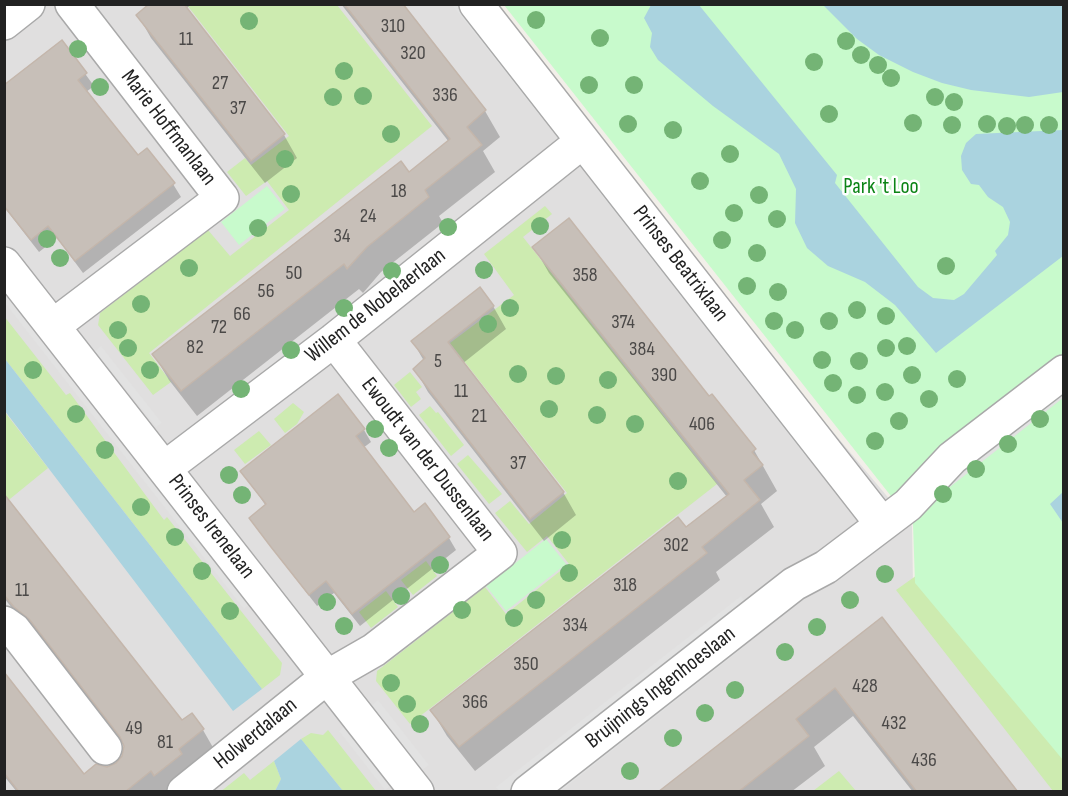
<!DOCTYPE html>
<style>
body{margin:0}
#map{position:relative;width:1068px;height:796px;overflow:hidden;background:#f2efe9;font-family:"Sofia Sans Condensed",sans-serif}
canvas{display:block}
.frame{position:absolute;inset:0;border:6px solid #222;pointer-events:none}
</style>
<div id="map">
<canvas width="1068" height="796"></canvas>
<div class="frame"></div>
</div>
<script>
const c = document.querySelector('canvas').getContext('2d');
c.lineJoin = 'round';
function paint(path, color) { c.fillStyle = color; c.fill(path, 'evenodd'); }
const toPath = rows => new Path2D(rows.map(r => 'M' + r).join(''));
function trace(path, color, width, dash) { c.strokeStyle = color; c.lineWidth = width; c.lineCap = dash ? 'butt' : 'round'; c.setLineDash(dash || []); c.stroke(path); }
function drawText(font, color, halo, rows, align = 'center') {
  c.font = font + ' "Sofia Sans Condensed",sans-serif'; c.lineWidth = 5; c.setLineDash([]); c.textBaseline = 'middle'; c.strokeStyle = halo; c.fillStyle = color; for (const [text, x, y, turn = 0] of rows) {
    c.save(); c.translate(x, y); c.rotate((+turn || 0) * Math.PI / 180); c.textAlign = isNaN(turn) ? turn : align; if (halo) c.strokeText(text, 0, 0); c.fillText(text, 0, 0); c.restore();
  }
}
paint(toPath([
 [5,4,479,5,599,153,912,526,913,585,1064,759,1063,792,5,792]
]), '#e0dfdf');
paint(toPath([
 [187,5,337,5,432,126,149,353,171,382,153,395,98,325,100,313,208,230,230,256,289,210,267,181,246,196,227,172,245,158,251,165,289,136],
 [545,206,552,214,523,237,717,484,410,724,376,681,377,671,485,587,506,614,569,564,547,536,527,552,495,513,510,501,529,524,567,493,450,343,514,295,484,254],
 [4,316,66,395,70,393,164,520,167,517,282,663,280,675,262,689,5,359],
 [410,372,422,387,416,392,421,399,411,407,394,385],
 [293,403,304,412,297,424,285,433,274,419],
 [430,406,436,413,438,412,464,445,451,456,419,415],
 [4,411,48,468,5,503,4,503],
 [259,431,271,445,245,464,234,450],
 [468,455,502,494,489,504,457,464],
 [426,561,437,576,413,595,401,580],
 [927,568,1063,743,1063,791,1053,791,896,590],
 [386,591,398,607,371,628,359,612],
 [328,730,376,791,343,791,301,739,311,733,323,735],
 [274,761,281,779,275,791,220,792,244,773,250,780],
 [839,771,856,791,813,791]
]), '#cdebb0');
paint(toPath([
 [504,5,1063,5,1063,760,915,583,913,524],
 [267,186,285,209,239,245,221,222],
 [546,539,566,564,506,611,486,586]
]), '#c8facc');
paint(toPath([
 [452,5,462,5,545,112,540,116],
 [602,184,812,452,806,457,596,188],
 [4,291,249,604,244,609,5,303],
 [101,346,162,423,156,427,95,351],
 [1063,386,1063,398,941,494,935,487],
 [741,596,748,605,508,791,499,791,496,787],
 [738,642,743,648,561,791,549,792],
 [378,700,429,765,422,770,372,705],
 [346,726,392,785,385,790,339,731]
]), '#e2e2e2');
paint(toPath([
 [651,5,699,5,837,175,835,183,918,287,933,298,954,300,964,294,997,255,995,251,1008,235,1010,222,1003,207,988,197,979,185,971,184,962,170,961,156,966,143,976,134,1063,130,1063,256,936,353,895,305,865,282,828,266,807,248,795,223,796,189,779,154,713,106,658,60,650,47,652,33,644,18],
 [823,5,1063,5,1063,92,1029,97,971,90,942,83,913,72,879,55,857,39],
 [5,359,262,689,233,711,5,411],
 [1063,492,1063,523,1050,504],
 [301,739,343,791,275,791,281,779,274,761]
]), '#aad3df');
paint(toPath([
 [149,4,191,4,186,9,284,135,297,158,265,183,151,38,138,15],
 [341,4,402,4,485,111,500,137,483,151,495,172,439,216,443,223,381,272,363,293,359,289,197,416,169,380,154,355,409,174,449,142],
 [62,42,94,86,86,92,138,157,173,184,181,197,83,273,57,238,39,252,4,207,4,87],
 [534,247,709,399,754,450,777,491,761,504,774,527,716,572,720,580,475,771,447,736,432,711,727,497,549,273],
 [493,306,506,329,462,364,563,492,576,515,544,541,428,392,415,369,424,361,413,342],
 [364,430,371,442,363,448,414,514,449,538,456,550,360,626,334,593,317,606,258,530,251,518,266,506,242,471],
 [4,509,182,723,191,715,203,730,215,751,173,792,17,792,4,776,4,674,84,776,117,764,124,755,125,746,43,640,28,628,4,598],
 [882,619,1017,792,913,792,853,716,814,747,825,766,791,792,661,792]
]), '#0003');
const building = toPath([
 [149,4,184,4,285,134,251,161,136,15,149,4],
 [344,4,403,4,486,110,467,127,482,145,425,190,429,197,367,247,347,269,344,264,181,391,152,354,401,161,409,172,450,139,344,4],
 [62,40,87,73,78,80,138,155,147,148,175,183,75,261,48,226,31,240,4,206,4,85,62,40],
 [569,218,709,396,712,394,756,449,752,452,763,465,744,480,760,500,702,547,707,553,459,747,430,710,678,517,686,527,729,494,532,247,569,218],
 [480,287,494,306,448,342,564,492,530,519,413,369,425,358,411,341,480,287],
 [338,394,365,429,356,436,414,512,425,503,450,537,352,614,326,581,309,595,271,547,249,518,266,504,240,471,338,394],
 [4,494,182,720,192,713,204,729,179,749,182,754,154,776,151,771,125,792,19,792,4,773,4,672,84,774,96,764,107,767,116,763,122,756,124,746,120,737,29,619,14,607,4,595,4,494],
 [882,617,1018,792,917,792,835,688,796,719,809,736,738,792,658,792,882,617]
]);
paint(building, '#c7bfb8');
trace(building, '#c4b6ab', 1.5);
const minor = toPath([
 [476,4,882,524],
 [4,23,28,4],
 [4,264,417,792],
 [53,326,222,198,72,4],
 [165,468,334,340,583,141],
 [4,623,14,630,105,748],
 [184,792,327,677,374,650,500,553,334,340],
 [528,792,794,584,826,567,908,505,952,458,1064,372]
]);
trace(minor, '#a9a9a9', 36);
trace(minor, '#fff', 33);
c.fillStyle = '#74b475';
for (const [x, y] of [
 [536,20],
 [249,21],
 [600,38],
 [846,41],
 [78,49],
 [861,55],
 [814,62],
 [878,65],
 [344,71],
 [891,78],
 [589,85],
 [634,85],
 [100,87],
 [363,96],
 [333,97],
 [935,97],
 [954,102],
 [829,114],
 [913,123],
 [628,124],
 [987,124],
 [952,125],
 [1025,125],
 [1049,125],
 [1007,126],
 [673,130],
 [391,134],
 [730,154],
 [285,159],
 [700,181],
 [291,194],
 [759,195],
 [734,213],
 [777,219],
 [540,226],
 [448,227],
 [258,228],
 [47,239],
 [722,240],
 [757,253],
 [60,258],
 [946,266],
 [189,268],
 [484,270],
 [392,271],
 [747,286],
 [778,292],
 [141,304],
 [344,308],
 [510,308],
 [857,310],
 [886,316],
 [774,321],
 [829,321],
 [488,324],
 [118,330],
 [795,330],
 [907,346],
 [128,348],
 [886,348],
 [291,350],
 [822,360],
 [859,361],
 [33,370],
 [150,370],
 [518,374],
 [912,375],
 [556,376],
 [957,379],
 [608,380],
 [833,383],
 [241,389],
 [885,392],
 [857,395],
 [929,399],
 [549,409],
 [76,414],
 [597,415],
 [1040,419],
 [899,421],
 [635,424],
 [375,429],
 [875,441],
 [1008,444],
 [389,448],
 [105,450],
 [976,469],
 [229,475],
 [678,481],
 [943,494],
 [242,495],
 [141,507],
 [175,537],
 [562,540],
 [440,565],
 [202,571],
 [569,573],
 [885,574],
 [401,596],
 [536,600],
 [850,600],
 [327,602],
 [462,610],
 [230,611],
 [514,618],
 [344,626],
 [817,627],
 [785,652],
 [391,683],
 [735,690],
 [407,704],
 [705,713],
 [420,724],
 [673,738],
 [630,771]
]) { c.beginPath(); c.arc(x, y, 9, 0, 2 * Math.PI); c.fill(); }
drawText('20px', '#4b4948', null, [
 ["310",393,27],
 ["11",186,40],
 ["320",413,54],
 ["27",220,84],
 ["336",445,96],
 ["37",238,109],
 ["18",399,192],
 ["24",368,217],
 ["34",342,237],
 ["50",294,274],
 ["358",585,276],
 ["56",266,292],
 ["66",242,315],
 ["374",623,323],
 ["72",219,328],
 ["82",195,348],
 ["384",642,350],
 ["5",438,362],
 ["390",664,376],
 ["11",461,392],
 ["21",479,417],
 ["406",702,425],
 ["37",518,464],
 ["302",676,546],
 ["318",625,586],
 ["11",22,591],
 ["334",575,626],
 ["350",526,665],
 ["428",865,687],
 ["366",475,703],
 ["432",894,724],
 ["49",134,729],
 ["81",165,743],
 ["436",924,761]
]);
drawText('22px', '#222', '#fff', [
 ["Marie Hoffmanlaan",168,128,52],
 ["Prinses Beatrixlaan",680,264,52],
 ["Willem de Nobelaerlaan",376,306,-38],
 ["Ewoudt van der Dussenlaan",427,460,52],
 ["Prinses Irenelaan",211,527,52],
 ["Bruijnings Ingenhoeslaan",661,688,-38],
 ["Holwerdalaan",256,734,-39]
]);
drawText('22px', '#0c8416', '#fff', [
 ["Park 't Loo",881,187]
]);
</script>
